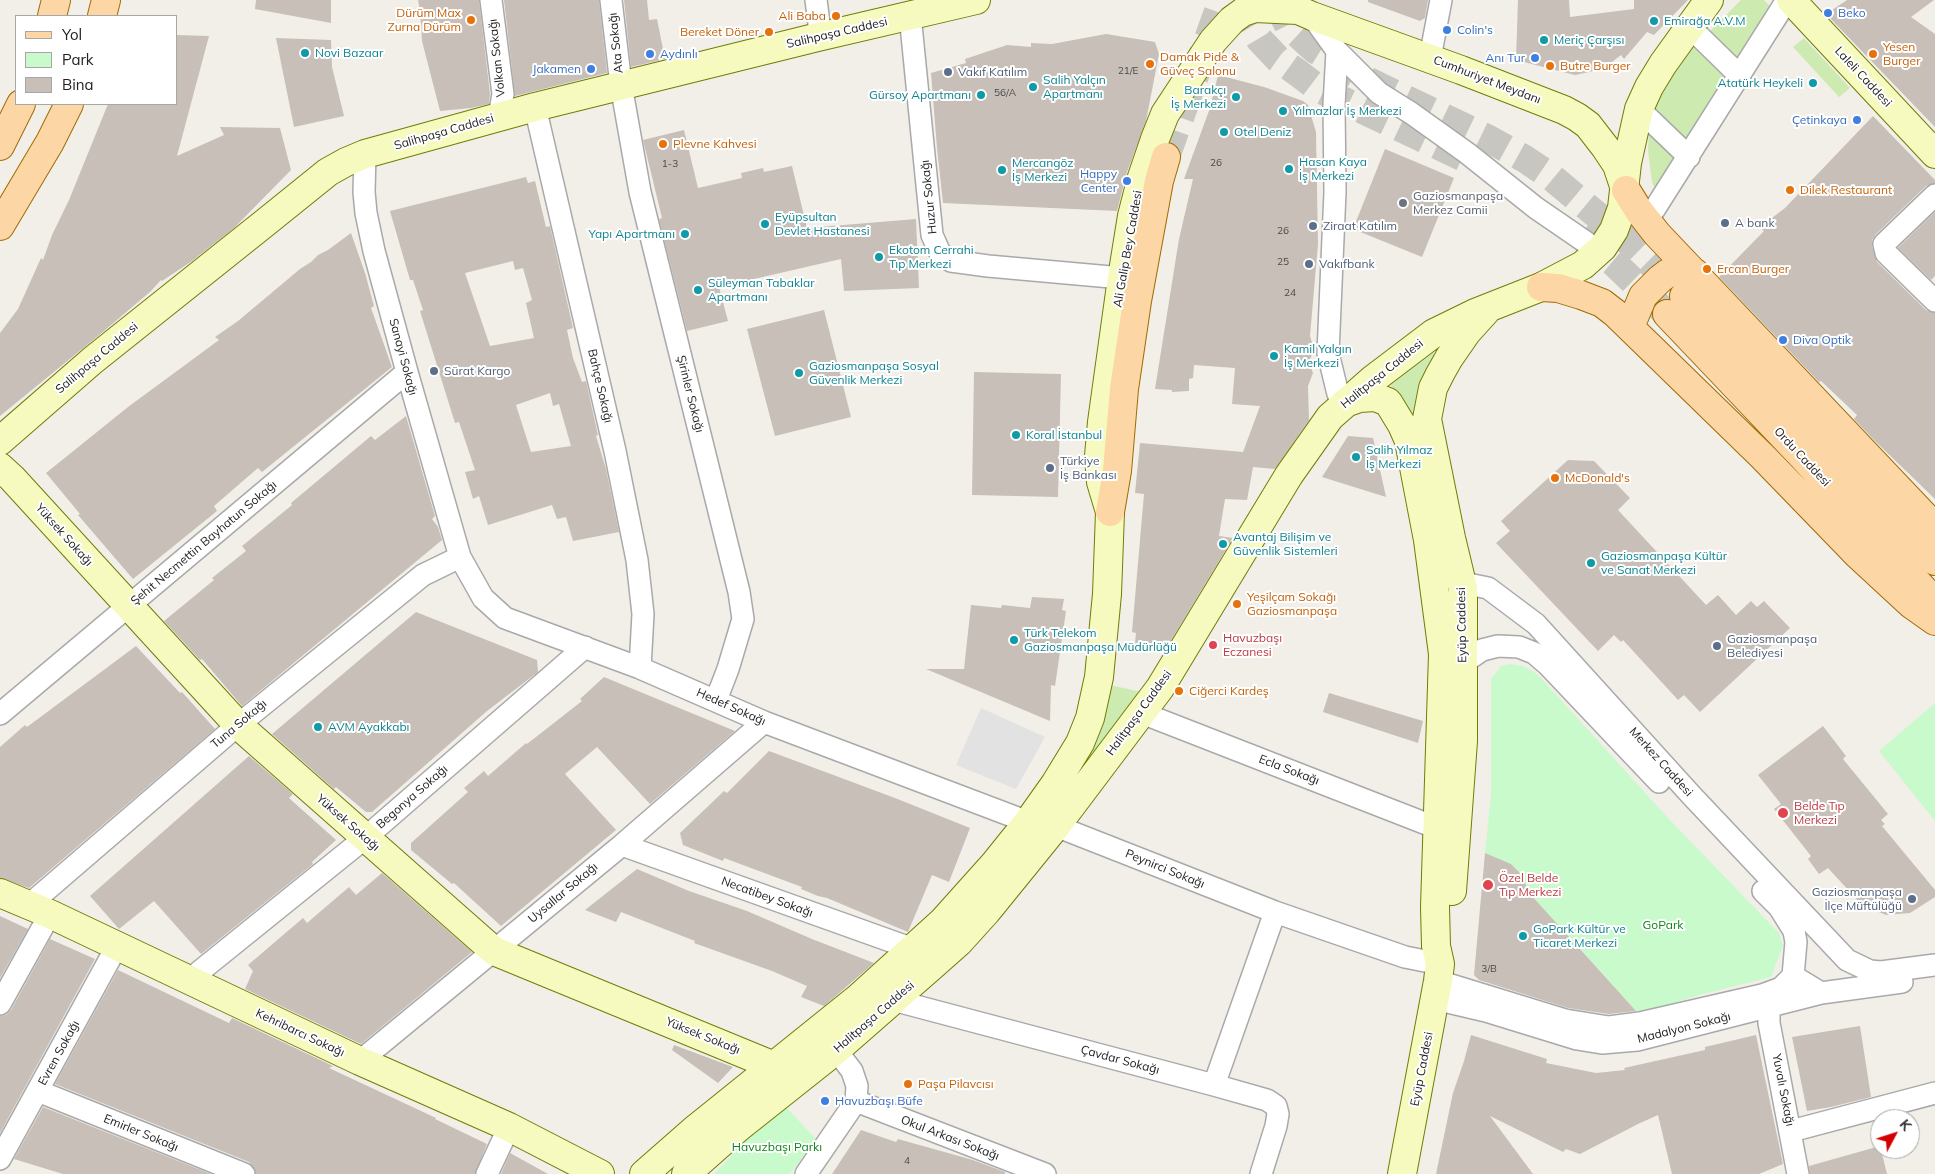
<!DOCTYPE html>
<meta charset="utf-8">
<style>
body{margin:0}
#map{position:relative;width:1935px;height:1174px;overflow:hidden;background:#f2efe9;font-family:Mulish,sans-serif}
canvas{display:block}
.legend{position:absolute;left:15px;top:15px;width:162px;height:90px;box-sizing:border-box;background:#fff;border:1px solid #a7a7a7;margin:0;padding:6px 9px;list-style:none;font-size:15px;color:#222}
.legend li{display:flex;align-items:center;gap:10px;height:25px}
.legend b{width:25px;border:1px solid #a7a7a7}
.north{position:absolute;left:1870px;top:1109px;width:50px;height:50px;box-sizing:border-box;background:#fff;border:1px solid #a7a7a7;border-radius:50%;rotate:50deg;font-size:14px;font-weight:700;line-height:20px;text-align:center;color:#222}
.north::after{content:'';display:block;margin:auto;width:18px;height:22px;background:#d40000;clip-path:polygon(50% 0,100% 100%,50% 72%,0 100%)}
</style>
<div id="map">
<canvas width="1935" height="1174"></canvas>
<ul class="legend">
<li><b style="height:6px;background:#fcd6a4"></b>Yol</li>
<li><b style="height:14px;background:#c8facc"></b>Park</li>
<li><b style="height:14px;background:#c7bfb8"></b>Bina</li>
</ul>
<div class="north">K</div>
</div>
<script>
const c = document.querySelector('canvas').getContext('2d');
c.lineJoin = 'round';
function paint(path, color) { c.fillStyle = color; c.fill(path, 'evenodd'); }
const toPath = rows => new Path2D(rows.map(r => 'M' + r).join(''));
function trace(path, color, width, dash) { c.strokeStyle = color; c.lineWidth = width; c.lineCap = dash ? 'butt' : 'round'; c.setLineDash(dash || []); c.stroke(path); }
function drawText(font, color, halo, rows, align = 'center') {
  c.font = font + ' Mulish,sans-serif'; c.lineWidth = 4; c.setLineDash([]); c.textBaseline = 'middle'; c.strokeStyle = halo; c.fillStyle = color; for (const [text, x, y, turn = 0] of rows) {
    c.save(); c.translate(x, y); c.rotate((+turn || 0) * Math.PI / 180); c.textAlign = isNaN(turn) ? turn : align; if (halo) c.strokeText(text, 0, 0); c.fillText(text, 0, 0); c.restore();
  }
}
paint(toPath([
 [1741,0,1764,0,1776,12,1740,66,1709,32],
 [1804,38,1850,88,1839,97,1793,47],
 [1692,43,1730,77,1688,144,1654,112,1663,89],
 [1649,129,1682,160,1658,197,1652,182,1648,151],
 [1433,353,1437,358,1420,417,1410,415,1398,393,1390,385],
 [1105,684,1146,693,1082,774,1074,770]
]), '#cdebb0');
paint(toPath([
 [1511,664,1523,666,1533,671,1541,678,1668,818,1779,933,1783,946,1771,977,1699,995,1639,1014,1532,896,1519,872,1511,864,1485,853,1491,794,1491,679,1501,666],
 [1935,703,1935,821,1879,751],
 [784,1105,816,1139,790,1174,714,1174,760,1125]
]), '#c8facc');
paint(toPath([
 [981,708,1045,737,1016,789,956,765]
]), '#e2e2e2');
paint(toPath([
 [256,0,331,0,331,23,255,9],
 [418,0,479,0,490,94,489,104,471,108,440,111,422,41,420,11],
 [504,0,599,0,607,73,515,96],
 [624,0,647,0,649,20,657,19,665,59,631,67],
 [1368,0,1428,0,1425,18,1420,21,1368,2],
 [1518,0,1569,0,1570,17,1634,9,1634,0,1688,0,1654,35,1647,32,1624,59,1621,55,1603,69,1575,75,1516,60],
 [1847,0,1934,0,1911,17,1935,34,1935,127,1826,14],
 [1106,34,1155,42,1159,54,1146,121,1127,172,1117,211,943,203,937,148,931,73,966,63,965,59,1007,45,1031,47,1031,43,1052,44],
 [176,35,209,36,177,156,224,135,220,127,280,128,291,170,234,228,192,261,162,281,161,280,151,291,104,331,0,416,0,333,18,309,41,258,43,260,52,235,69,200,108,104,176,104],
 [276,38,331,40,332,67,344,116,294,127],
 [1218,75,1264,87,1303,101,1308,105,1316,132,1318,244,1310,336,1314,349,1309,362,1313,373,1308,386,1309,420,1275,469,1253,467,1247,500,1225,499,1219,536,1233,538,1164,652,1135,643,1136,633,1132,632,1144,494,1135,493,1140,443,1243,452,1260,406,1232,404,1235,368,1194,365,1193,378,1189,379,1189,391,1172,392,1172,390,1155,389,1179,239,1193,179,1184,179,1210,108],
 [1873,116,1935,180,1935,183,1926,186,1875,235,1872,240,1872,246,1877,262,1926,310,1935,313,1935,499,1876,442,1854,419,1857,415,1821,381,1819,382,1719,277,1764,231,1760,227,1785,208],
 [684,130,698,188,742,178,741,173,763,168,764,172,792,166,807,228,916,219,919,288,844,291,841,259,719,287,728,321,687,331,659,219,662,218,643,140],
 [1385,149,1454,178,1422,257,1353,229],
 [526,177,528,183,535,181,546,227,550,226,573,328,567,330,573,358,582,382,586,381,598,435,596,436,606,469,619,532,573,541,566,517,557,519,552,505,488,525,479,496,473,499,465,472,475,470,459,422,455,423,420,311,423,310,413,280,410,280,390,211],
 [513,261,515,270,523,268,532,300,526,303,534,338,490,346,465,273],
 [550,393,553,406,559,404,571,446,531,452,516,405],
 [1935,212,1935,276,1931,280,1898,248],
 [351,233,365,273,374,306,371,308,392,367,262,472,258,468,214,506,217,511,133,579,78,515,80,514,46,473,128,407,219,340,215,337,238,321,300,269,311,262,318,255,328,250],
 [824,310,851,417,775,436,747,329],
 [974,372,1061,374,1058,497,972,495],
 [406,416,435,516,432,519,438,527,442,540,242,706,202,659,200,660,164,621,214,580,212,578,246,551,242,546,292,505,291,503,371,436,375,440],
 [1348,436,1373,438,1386,497,1322,477],
 [1568,460,1594,461,1630,498,1618,510,1706,605,1718,595,1736,615,1751,601,1757,607,1764,601,1790,628,1700,712,1684,695,1678,700,1623,640,1621,642,1614,635,1598,651,1496,543,1510,531,1501,521],
 [1032,597,1064,599,1062,610,1066,611,1055,686,1051,685,1050,721,926,669,964,669,971,605,1001,608,1002,605,1030,608],
 [416,612,537,660,538,672,487,711,372,812,366,812,336,787,334,789,272,734],
 [136,646,180,693,182,692,215,729,29,888,0,878,0,747,25,725,27,727],
 [604,677,735,731,650,804,597,747,565,774,616,830,501,926,454,883,452,884,411,850,411,843,468,792,464,788,484,771,488,776,526,743,527,744,582,701,580,699],
 [1329,693,1423,721,1418,743,1323,712],
 [1823,726,1846,756,1843,759,1888,814,1881,820,1885,824,1882,826,1935,890,1935,897,1910,913,1886,915,1862,905,1828,868,1819,874,1808,859,1811,856,1774,809,1781,804,1758,775],
 [769,751,895,798,970,828,949,882,932,875,908,932,827,898,818,896,801,889,802,887,724,858,723,861,683,845,680,833,724,791,727,793],
 [249,756,293,794,289,798,336,840,312,862,313,864,201,954,154,901,119,929,90,896],
 [1485,853,1511,864,1519,872,1532,896,1636,1011,1609,1014,1568,1008,1479,980,1474,975],
 [637,869,689,891,747,911,812,939,874,963,824,1006,801,997,807,986,772,971,694,943,695,941,621,912,616,922,585,910],
 [382,873,472,952,361,1044,245,989,253,971,248,965,303,918,307,923,349,887,356,895],
 [0,916,28,929,0,978],
 [50,939,95,959,0,1133,0,1016,6,1015,11,1010],
 [118,970,229,1023,232,1018,333,1066,329,1068,436,1118,435,1119,487,1144,475,1174,256,1174,254,1167,249,1162,55,1084],
 [1860,1026,1871,1097,1831,1107,1807,1111,1792,1037],
 [1471,1035,1547,1059,1546,1063,1596,1073,1625,1070,1624,1068,1705,1050,1705,1047,1756,1035,1783,1164,1759,1174,1672,1174,1658,1115,1638,1124,1580,1154,1566,1149,1563,1152,1490,1116,1533,1174,1436,1174,1453,1093,1464,1061],
 [674,1045,733,1067,718,1083,672,1050],
 [43,1107,211,1174,63,1174,14,1159],
 [861,1130,896,1142,898,1139,973,1160,1005,1172,1005,1174,832,1174],
 [1880,1146,1887,1174,1810,1174,1809,1166],
 [510,1153,539,1169,548,1174,501,1174]
]), '#c7bfb8');
trace(toPath([
 [1243,0,1248,20,1260,40,1277,58,1298,73,1319,89,1470,161],
 [1275,0,1288,25,1314,49,1356,75,1487,138,1525,159,1550,176,1627,240,1681,293],
 [1166,157,1222,0],
 [1580,235,1615,264,1667,314]
]), '#c8c6c1', 28, [28, 14]);
const street = toPath([
 [491,0,503,94,499,117],
 [611,0,621,85,640,192,739,592,743,619,728,669,716,700],
 [816,0,819,23,818,37],
 [910,15,932,235,940,253,951,261,988,266,1122,278],
 [1312,16,1337,51,1379,93,1411,113,1467,153,1536,208,1587,243],
 [1697,34,1740,76],
 [1337,51,1334,105,1335,192,1328,353,1338,394],
 [1430,58,1441,0],
 [535,107,615,451,637,560,643,614,640,668],
 [1639,109,1689,157],
 [365,154,364,192,366,213,374,251,407,372,460,557,483,598,505,618,640,668,764,722,1028,822],
 [1935,195,1884,244,1886,253,1935,301],
 [1654,210,1787,0],
 [1463,588,1473,585,1488,588,1536,624,1692,796,1847,960,1870,971,1881,972,1935,965],
 [1463,663,1482,650,1498,646,1519,647,1534,653,1548,665,1659,782],
 [1142,713,1437,828],
 [0,714,407,372],
 [1056,826,1275,912,1405,957,1440,964],
 [622,845,913,949],
 [1763,891,1779,907,1794,931,1796,942,1793,976,1821,993],
 [29,905,238,725,423,575,460,557],
 [189,980,365,838,585,647],
 [1438,981,1565,1020,1609,1027,1640,1023,1762,995,1781,988,1793,976],
 [1435,999,1486,1011,1577,1039,1602,1043,1637,1040,1821,993,1902,982],
 [893,1000,1214,1085,1267,1100,1276,1106,1278,1114,1276,1126,1261,1174],
 [0,1004,50,914],
 [1769,1006,1769,1023,1798,1174],
 [836,1050,852,1071,857,1086,856,1101],
 [360,1061,622,845,764,722],
 [1214,1085,1275,912],
 [38,1091,244,1174],
 [856,1101,1045,1174],
 [1791,1131,1935,1093],
 [0,1159,117,946],
 [487,1174,509,1127],
 [806,1174,856,1101]
]);
const secondary = toPath([
 [1285,0,1298,10,1312,16,1461,70,1564,110,1577,117,1588,125,1605,147,1617,165,1624,186],
 [1791,0,1935,154],
 [1345,403,1359,398,1375,397,1388,402,1402,425,1409,441,1428,540,1443,654,1435,907,1436,946,1440,964,1438,981,1402,1174],
 [0,441,93,360,266,222,328,172,346,162,365,154,535,107,818,37,976,0],
 [0,467,12,478,238,725,494,951,774,1066],
 [1452,891,1463,741,1463,588,1451,538,1427,419,1433,388,1440,374,1449,358,1467,332,1486,311],
 [0,893,50,914,360,1061,509,1127,600,1174],
 [644,1174,693,1131,857,999,943,921,995,863,1028,822,1055,784,1080,743,1090,718,1099,677,1107,594,1110,512,1101,482,1099,456,1102,422,1122,278,1132,216,1142,177,1155,139,1165,114,1213,41,1232,20,1243,12,1255,8,1298,10],
 [686,1174,739,1127,836,1050,932,966,959,942,987,911,1056,826,1160,688,1289,475,1330,417,1372,380,1434,333,1475,313,1541,287,1583,265,1603,247,1614,230,1622,208,1627,163,1639,109,1649,87,1663,64,1709,0]
]);
const primary = toPath([
 [52,16,56,0],
 [102,16,106,0],
 [0,146,21,104],
 [1626,190,1639,211,1657,234,1935,527],
 [0,226,50,142,69,104],
 [1541,287,1558,288,1581,295,1602,303,1615,313,1763,457,1858,555,1911,604,1935,621],
 [1684,296,1787,402,1935,561],
 [1667,314,1803,457,1935,602],
 [1630,327,1643,296,1660,279,1668,273,1678,271,1695,273],
 [1110,512,1117,471,1124,389,1137,301,1159,181,1166,157]
]);
trace(street, '#a9a9a9', 24);
trace(secondary, '#707d05', 30);
trace(primary, '#a06b00', 30);
trace(street, '#fff', 21);
trace(secondary, '#f7fabf', 28);
trace(primary, '#fcd6a4', 28);
for (const [x, y, r, color] of [
 [1828,13,5,"#3f7fe0"],
 [836,16,5,"#e8710a"],
 [471,20,5,"#e8710a"],
 [1654,21,5,"#0f9aa8"],
 [1447,30,5,"#3f7fe0"],
 [769,32,5,"#e8710a"],
 [1544,40,5,"#0f9aa8"],
 [305,53,5,"#0f9aa8"],
 [650,54,5,"#3f7fe0"],
 [1873,54,5,"#e8710a"],
 [1535,58,5,"#3f7fe0"],
 [1150,64,5,"#e8710a"],
 [1550,66,5,"#e8710a"],
 [591,69,5,"#3f7fe0"],
 [948,72,5,"#5c6f8a"],
 [1813,83,5,"#0f9aa8"],
 [1033,87,5,"#0f9aa8"],
 [981,95,5,"#0f9aa8"],
 [1236,97,5,"#0f9aa8"],
 [1283,111,5,"#0f9aa8"],
 [1857,120,5,"#3f7fe0"],
 [1224,132,5,"#0f9aa8"],
 [663,144,5,"#e8710a"],
 [1289,169,5,"#0f9aa8"],
 [1002,170,5,"#0f9aa8"],
 [1127,181,5,"#3f7fe0"],
 [1790,190,5,"#e8710a"],
 [1403,203,5,"#6b7280"],
 [1725,223,5,"#5c6f8a"],
 [765,224,5,"#0f9aa8"],
 [1313,226,5,"#5c6f8a"],
 [685,234,5,"#0f9aa8"],
 [879,257,5,"#0f9aa8"],
 [1309,264,5,"#5c6f8a"],
 [1707,269,5,"#e8710a"],
 [698,290,5,"#0f9aa8"],
 [1783,340,5,"#3f7fe0"],
 [1274,356,5,"#0f9aa8"],
 [434,371,5,"#5c6f8a"],
 [799,373,5,"#0f9aa8"],
 [1016,435,5,"#0f9aa8"],
 [1356,457,5,"#0f9aa8"],
 [1050,468,5,"#5c6f8a"],
 [1555,478,5,"#e8710a"],
 [1223,544,5,"#0f9aa8"],
 [1591,563,5,"#0f9aa8"],
 [1237,604,5,"#e8710a"],
 [1014,640,5,"#0f9aa8"],
 [1213,645,5,"#e0444e"],
 [1717,646,5,"#5c6f8a"],
 [1179,691,5,"#e8710a"],
 [318,727,5,"#0f9aa8"],
 [1783,813,6,"#e0444e"],
 [1488,885,6,"#e0444e"],
 [1912,899,5,"#5c6f8a"],
 [1523,936,5,"#0f9aa8"],
 [908,1084,5,"#e8710a"],
 [825,1101,5,"#3f7fe0"]
]) { const dot = new Path2D(); dot.arc(x, y, r, 0, 2 * Math.PI); c.fillStyle = color; c.fill(dot); trace(dot, '#fff', 2); }
drawText('10px', '#4b4948', null, [
 ["21/E",1128,71],
 ["56/A",1005,93],
 ["26",1216,163],
 ["1-3",670,164],
 ["26",1283,231],
 ["25",1283,262],
 ["24",1290,293],
 ["3/B",1489,969],
 ["4",907,1161]
]);
drawText('12px', '#c56008', '#fff', [
 ["Dürüm Max",461,13,"right"],
 ["Zurna Dürüm",461,27,"right"],
 ["Ali Baba",826,16,"right"],
 ["Bereket Döner",759,32,"right"],
 ["Yesen",1883,47],
 ["Burger",1883,61],
 ["Damak Pide &",1160,57],
 ["Güveç Salonu",1160,71],
 ["Butre Burger",1560,66],
 ["Plevne Kahvesi",673,144],
 ["Dilek Restaurant",1800,190],
 ["Ercan Burger",1717,269],
 ["McDonald's",1565,478],
 ["Yeşilçam Sokağı",1247,597],
 ["Gaziosmanpaşa",1247,611],
 ["Ciğerci Kardeş",1189,691],
 ["Paşa Pilavcısı",918,1084]
], 'left');
drawText('12px', '#366cbe', '#fff', [
 ["Beko",1838,13],
 ["Colin's",1457,30],
 ["Aydınlı",660,54],
 ["Anı Tur",1525,58,"right"],
 ["Jakamen",581,69,"right"],
 ["Çetinkaya",1847,120,"right"],
 ["Happy",1117,174,"right"],
 ["Center",1117,188,"right"],
 ["Diva Optik",1793,340],
 ["Havuzbaşı Büfe",835,1101]
], 'left');
drawText('12px', '#0d838f', '#fff', [
 ["Emirağa A.V.M",1664,21],
 ["Meriç Çarşısı",1554,40],
 ["Novi Bazaar",315,53],
 ["Salih Yalçın",1043,80],
 ["Apartmanı",1043,94],
 ["Atatürk Heykeli",1803,83,"right"],
 ["Barakçı",1226,90,"right"],
 ["İş Merkezi",1226,104,"right"],
 ["Gürsoy Apartmanı",971,95,"right"],
 ["Yılmazlar İş Merkezi",1293,111],
 ["Otel Deniz",1234,132],
 ["Hasan Kaya",1299,162],
 ["İş Merkezi",1299,176],
 ["Mercangöz",1012,163],
 ["İş Merkezi",1012,177],
 ["Eyüpsultan",775,217],
 ["Devlet Hastanesi",775,231],
 ["Yapı Apartmanı",675,234,"right"],
 ["Ekotom Cerrahi",889,250],
 ["Tıp Merkezi",889,264],
 ["Süleyman Tabaklar",708,283],
 ["Apartmanı",708,297],
 ["Kamil Yalgın",1284,349],
 ["İş Merkezi",1284,363],
 ["Gaziosmanpaşa Sosyal",809,366],
 ["Güvenlik Merkezi",809,380],
 ["Koral İstanbul",1026,435],
 ["Salih Yılmaz",1366,450],
 ["İş Merkezi",1366,464],
 ["Avantaj Bilişim ve",1233,537],
 ["Güvenlik Sistemleri",1233,551],
 ["Gaziosmanpaşa Kültür",1601,556],
 ["ve Sanat Merkezi",1601,570],
 ["Türk Telekom",1024,633],
 ["Gaziosmanpaşa Müdürlüğü",1024,647],
 ["AVM Ayakkabı",328,727],
 ["GoPark Kültür ve",1533,929],
 ["Ticaret Merkezi",1533,943]
], 'left');
drawText('12px', '#222', '#fff', [
 ["Salihpaşa Caddesi",837,33,-13],
 ["Ata Sokağı",616,43,-96],
 ["Volkan Sokağı",497,58,-96],
 ["Laleli Caddesi",1863,77,47],
 ["Cumhuriyet Meydanı",1487,80,21],
 ["Salihpaşa Caddesi",444,132,-16],
 ["Huzur Sokağı",929,197,-96],
 ["Ali Galip Bey Caddesi",1128,249,-80],
 ["Sanayi Sokağı",403,357,75],
 ["Salihpaşa Caddesi",97,358,-40],
 ["Halitpaşa Caddesi",1382,374,-39],
 ["Bahçe Sokağı",600,386,77],
 ["Şirinler Sokağı",690,394,76],
 ["Ordu Caddesi",1802,457,47],
 ["Yüksek Sokağı",64,535,48],
 ["Şehit Necmettin Bayhatun Sokağı",204,543,-40],
 ["Eyüp Caddesi",1462,625,-91],
 ["Hedef Sokağı",731,707,24],
 ["Halitpaşa Caddesi",1139,713,-54],
 ["Tuna Sokağı",239,724,-40],
 ["Merkez Caddesi",1661,762,48],
 ["Ecla Sokağı",1289,770,21],
 ["Begonya Sokağı",412,797,-41],
 ["Yüksek Sokağı",348,823,41],
 ["Peynirci Sokağı",1165,869,22],
 ["Uysallar Sokağı",563,893,-40],
 ["Necatibey Sokağı",767,897,20],
 ["Halitpaşa Caddesi",874,1017,-41],
 ["Madalyon Sokağı",1684,1028,-14],
 ["Kehribarcı Sokağı",300,1033,25],
 ["Yüksek Sokağı",703,1036,22],
 ["Evren Sokağı",59,1053,-61],
 ["Çavdar Sokağı",1120,1060,15],
 ["Eyüp Caddesi",1422,1069,-79],
 ["Yuvalı Sokağı",1783,1090,79],
 ["Emirler Sokağı",141,1133,22],
 ["Okul Arkası Sokağı",950,1138,21]
]);
drawText('12px', '#4e5e75', '#fff', [
 ["Vakıf Katılım",958,72],
 ["A bank",1735,223],
 ["Ziraat Katılım",1323,226],
 ["Vakıfbank",1319,264],
 ["Sürat Kargo",444,371],
 ["Türkiye",1060,461],
 ["İş Bankası",1060,475],
 ["Gaziosmanpaşa",1727,639],
 ["Belediyesi",1727,653],
 ["Gaziosmanpaşa",1902,892,"right"],
 ["İlçe Müftülüğü",1902,906,"right"]
], 'left');
drawText('12px', '#5b616d', '#fff', [
 ["Gaziosmanpaşa",1413,196],
 ["Merkez Camii",1413,210]
], 'left');
drawText('12px', '#be3a42', '#fff', [
 ["Havuzbaşı",1223,638],
 ["Eczanesi",1223,652],
 ["Belde Tıp",1794,806],
 ["Merkezi",1794,820],
 ["Özel Belde",1499,878],
 ["Tıp Merkezi",1499,892]
], 'left');
drawText('12px', '#0c8416', '#fff', [
 ["GoPark",1663,925],
 ["Havuzbaşı Parkı",777,1147]
]);
</script>
